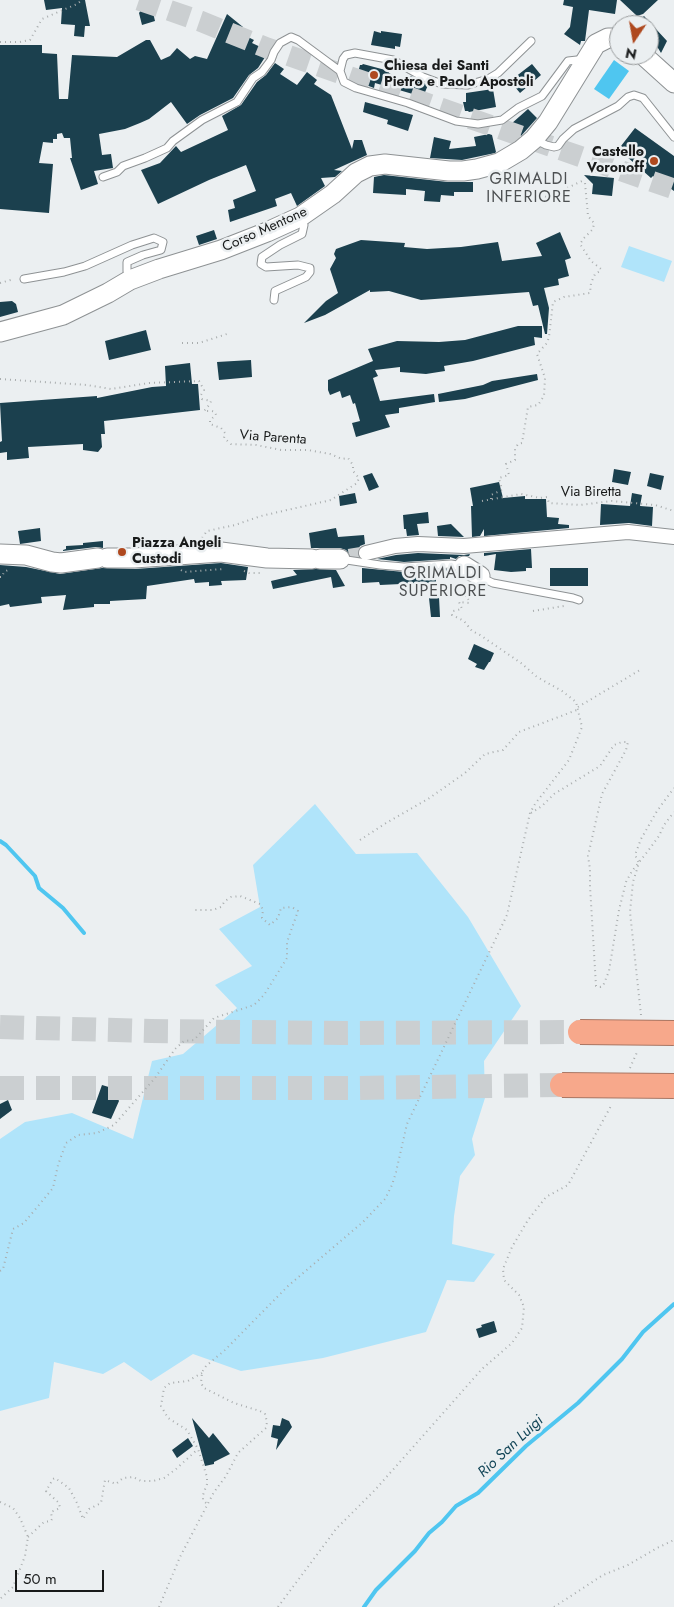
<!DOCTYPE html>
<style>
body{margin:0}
#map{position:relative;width:674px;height:1607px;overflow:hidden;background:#ebeff1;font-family:Jost,sans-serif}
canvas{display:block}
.north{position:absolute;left:609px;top:15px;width:50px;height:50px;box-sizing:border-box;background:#ebeff1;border:1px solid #979a9b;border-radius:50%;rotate:192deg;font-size:14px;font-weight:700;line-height:20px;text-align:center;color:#181a1a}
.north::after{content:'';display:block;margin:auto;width:18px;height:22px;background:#af491f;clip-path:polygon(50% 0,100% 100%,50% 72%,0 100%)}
.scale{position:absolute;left:15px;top:1570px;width:89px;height:22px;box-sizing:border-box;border:2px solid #181a1a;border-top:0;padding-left:6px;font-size:15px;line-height:18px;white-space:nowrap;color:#181a1a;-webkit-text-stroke:4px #ebeff1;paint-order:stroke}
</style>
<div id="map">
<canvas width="674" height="1607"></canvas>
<div class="north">N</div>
<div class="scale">50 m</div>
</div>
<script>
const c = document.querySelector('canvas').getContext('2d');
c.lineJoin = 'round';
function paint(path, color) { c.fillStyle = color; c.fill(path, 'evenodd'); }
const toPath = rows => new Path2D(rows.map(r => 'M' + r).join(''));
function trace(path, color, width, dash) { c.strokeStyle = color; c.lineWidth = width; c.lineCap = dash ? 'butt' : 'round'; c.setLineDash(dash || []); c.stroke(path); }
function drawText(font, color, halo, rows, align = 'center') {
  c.font = font + ' Jost,sans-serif'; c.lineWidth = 5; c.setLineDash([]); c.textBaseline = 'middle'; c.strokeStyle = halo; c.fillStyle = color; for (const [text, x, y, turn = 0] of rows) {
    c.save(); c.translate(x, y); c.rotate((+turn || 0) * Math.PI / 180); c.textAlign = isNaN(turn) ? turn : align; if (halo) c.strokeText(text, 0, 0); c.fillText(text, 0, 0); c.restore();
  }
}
paint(toPath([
 [629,246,672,261,664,282,621,267],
 [315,804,356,854,417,853,468,917,521,1006,484,1061,485,1098,472,1139,475,1155,460,1176,454,1216,452,1244,495,1254,474,1282,447,1280,426,1332,323,1358,241,1371,193,1354,151,1381,124,1362,103,1374,54,1362,49,1398,0,1411,0,1139,25,1122,72,1113,133,1139,152,1061,183,1054,237,1008,215,985,252,966,219,929,260,907,253,865]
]), '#b0e4fa');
paint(toPath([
 [614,60,629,71,609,99,594,89]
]), '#4fc6f0');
trace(toPath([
 [0,841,6,845,35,876,39,888,63,908,84,933],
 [364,1607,376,1590,415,1551,429,1533,442,1522,456,1506,478,1493,526,1446,578,1403,622,1359,643,1332,674,1304]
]), '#4fc6f0', 4);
paint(toPath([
 [44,0,85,0,90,26,85,26,84,37,74,36,75,25,61,24,62,8,46,10],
 [148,0,150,0,155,21,142,25,139,13],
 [564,0,617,0,615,14,589,10,585,41,581,41,580,45,564,34,570,27,573,7,563,5],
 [620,0,658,0,643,14,637,16],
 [227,14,243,27,243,30,246,31,244,35,254,40,252,43,269,51,258,68,249,75,233,98,200,115,187,124,171,102,149,119,140,123,125,129,99,134,102,155,111,154,113,168,94,171,98,184,81,190,70,158,72,158,70,138,64,138,62,133,57,134,57,139,53,139,53,143,43,142,39,163,53,164,49,213,0,209,0,45,42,45,42,53,57,54,59,99,68,99,72,55,117,57,146,40,150,40,161,60,170,56,177,48,190,59,195,56,207,59],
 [644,16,667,41,661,53,649,33,649,25,644,25,640,19],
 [374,31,381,33,381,31,402,34,400,47,395,46,395,49,371,45],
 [275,63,284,69,280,74,297,85,307,72,317,80,314,84,331,95,352,149,354,140,362,140,367,155,334,170,342,171,335,177,321,178,325,186,297,206,291,193,275,199,277,206,230,222,228,210,235,208,233,200,256,191,246,165,209,180,158,204,141,170,160,163,176,146,181,152,228,130,222,116,241,105,257,82,266,75],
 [363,64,389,71,389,73,401,80,411,76,428,85,423,97,375,83,374,88,366,85,367,81,359,78,360,77,357,76,360,65,362,65],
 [532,64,541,75,520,93,510,81],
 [493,89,496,107,469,112,468,111,465,111,463,102,466,102,466,93],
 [365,102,413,115,408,131,387,124,388,120,363,112],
 [528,109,537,118,521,136,511,124],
 [635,128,674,156,674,191,653,176,651,178,626,156,629,152,621,146],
 [489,134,492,135,496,152,495,153,462,160,430,158,434,137,451,141,449,149,476,146,474,137],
 [384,175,448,182,473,182,473,192,454,192,454,196,441,195,440,202,424,201,425,191,406,189,406,195,373,193,374,177],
 [584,175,614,178,612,196,592,194,593,184],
 [214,230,217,239,199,245,196,236],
 [560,232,571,258,565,260,569,276,558,279,559,285,544,288,549,308,547,334,545,334,538,305,533,306,529,292,421,300,389,291,370,292,370,290,325,315,304,323,326,301,338,293,330,269,336,258,334,254,336,249,361,240,405,243,404,247,427,249,461,247,498,242,502,261,542,256,536,243],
 [12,301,16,304,18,312,0,317,0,302],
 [518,326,542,326,542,338,534,337,535,345,473,361,444,366,445,371,426,374,400,372,400,367,375,370,378,376,373,378,380,401,434,394,435,402,399,408,399,413,385,415,390,427,356,437,352,423,360,421,355,403,353,404,350,395,342,398,340,391,330,395,328,390,328,380,373,361,368,349,397,341,439,342,465,340],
 [146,330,151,350,109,360,105,341],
 [251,360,252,377,219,380,217,362],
 [190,363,192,384,198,384,200,410,104,421,105,434,101,434,102,447,98,452,83,450,83,444,28,447,29,458,7,460,7,452,0,453,0,442,2,441,0,403,97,396,97,398,152,387,166,386,165,366],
 [537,374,538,380,465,399,439,402,438,394,483,385,492,381],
 [614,469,631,472,628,485,612,482],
 [372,473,379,487,369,491,363,476],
 [650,473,664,476,661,490,647,486],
 [499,482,503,498,525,496,525,499,546,499,547,517,559,518,558,524,569,525,569,528,484,536,484,529,480,536,472,537,471,506,473,506,470,488],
 [355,493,357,503,340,506,339,496],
 [632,493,642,495,640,506,653,507,652,526,629,523,600,525,601,504,630,506],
 [428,512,429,523,417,524,419,535,407,536,406,529,404,529,403,515],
 [451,524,464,537,438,536,437,526],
 [40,528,41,541,20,544,18,531],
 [336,528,338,537,364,535,365,544,360,546,358,550,358,556,350,555,346,550,340,548,311,548,309,533],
 [103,541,103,548,96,547,63,551,63,550,66,549,66,546,83,545,83,543],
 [531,549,532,568,526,568,526,571,511,572,494,570,496,554,484,556,484,553],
 [418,553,464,555,470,554,469,556,459,556,456,559,450,557,450,559,404,562,377,559,396,555],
 [221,563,248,567,246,580,221,581,222,585,209,586,209,582,195,583,194,579,147,586,146,599,110,601,110,604,94,604,94,607,63,610,66,595,41,597,42,603,10,607,9,604,0,606,0,565,26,567,60,574,102,568,135,569],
 [362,568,404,572,451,569,451,576,436,578,436,591,408,593,407,586,402,586,401,584,380,585,379,582,362,583],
 [550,568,588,568,588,586,550,586],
 [316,569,336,570,345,586,333,588,331,577,273,589,271,581,297,575,293,570],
 [439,597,440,617,431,617,429,598],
 [474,644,494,653,490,662,489,662,484,670,475,667,477,664,468,659],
 [102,1085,112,1088,110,1095,117,1097,119,1101,111,1119,92,1113],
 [8,1100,12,1110,0,1119,0,1104],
 [494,1321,497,1332,479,1338,476,1329,482,1327,481,1325],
 [192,1418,209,1438,213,1433,230,1454,214,1462,214,1464,205,1466],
 [282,1418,289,1421,292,1427,276,1450,278,1439,271,1437,273,1425,280,1426],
 [188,1438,193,1446,177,1458,172,1450]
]), '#1b404e');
trace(toPath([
 [349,556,366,553]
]), '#cbcfd1', 14, [14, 7]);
trace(toPath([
 [139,0,200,21,267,48,674,189]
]), '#cbcfd1', 21, [21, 11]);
trace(toPath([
 [0,1027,151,1031,344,1033,580,1032],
 [0,1088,357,1088,562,1085]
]), '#cbcfd1', 24, [24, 12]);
const lane = toPath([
 [531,41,498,73,488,79,468,85,442,84,423,77,393,60,355,53,346,55,343,59,340,71,344,82,356,88,408,103,456,121,478,124,502,120,518,108,542,96,568,61,577,60,583,63],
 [534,139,546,145,554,147,558,146,563,139,574,129,618,106,628,97,634,95,643,98,674,137],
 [103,177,117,172,123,166,145,158,167,148,173,141,202,120,237,102,253,78,262,72,271,60,274,52,280,43,291,37,298,40,340,71],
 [24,279,64,272,85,266,132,245,154,238,163,242,161,250,143,255,127,262,127,271,130,280],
 [274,300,275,291,306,277,310,272,310,268,298,265,266,267,261,264,262,257,280,245,302,234,304,225,300,217],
 [340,559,380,565,404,567,451,564,464,566],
 [480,577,493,583,573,598,579,600]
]);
const street = toPath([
 [366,553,395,546,418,544,464,546,628,532,674,537]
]);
const secondary = toPath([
 [643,55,674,83],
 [0,332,63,315,108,293,130,280,159,269,221,250,267,232,300,217,333,194,356,173,370,166,385,164,449,171,463,171,477,169,499,163,521,150,534,139,548,122,596,44,608,38,619,38],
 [0,554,26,555,52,562,61,563,98,558],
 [107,558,134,558,221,552,267,558,312,559],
 [320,559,340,559],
 [464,566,480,576]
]);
trace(lane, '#8e9294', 9);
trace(street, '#8e9294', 16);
trace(secondary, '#8e9294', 21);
trace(toPath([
 [0,42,20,42,30,40,42,19,77,4,82,0],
 [0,283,14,279],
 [182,343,199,343,230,333],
 [0,379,87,385,111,389,149,383,199,381,204,390,201,395,202,399,211,401,210,404,204,411,212,411,215,412,216,415,210,420,210,424,221,428,225,433,224,438,231,444,256,445,281,450,308,450,330,454,342,459,348,458,353,465,353,471,359,478,357,483,331,500,261,516,235,525,207,531,202,538],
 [491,499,491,495,502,490,499,478,509,475,506,464,515,460,515,449,518,444,522,443,528,407,538,405,544,396,545,378,537,354,547,343,549,337,553,302,564,297,590,293,591,283,595,274,600,271,601,269,591,261,580,244,584,238,593,229,594,223,588,216,585,183,582,181,565,189,549,198,533,192,522,193,513,190,506,176],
 [482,501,521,494,540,498,547,497,549,503,580,505,612,501,655,505,674,511],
 [181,570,184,572,223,569],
 [244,571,249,573,262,573],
 [0,577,2,577,4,572,8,570],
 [533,611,564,606],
 [578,707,640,670],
 [531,813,542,806,554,794,600,766,614,745,622,742,628,742,626,750,602,794,588,856,590,869,590,886,596,986,600,987,603,986,609,971,619,910,626,882,632,871,648,851,659,836,664,825,674,812],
 [360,840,386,823,428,799,465,773,485,754,503,750,519,732,577,710],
 [641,1015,630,912,633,882,639,863,635,855,641,839,657,811,674,788],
 [630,1068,638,1050],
 [0,1271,3,1269,13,1229,24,1223,53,1188,58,1165,66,1143,78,1135,97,1133,114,1125,155,1078,175,1049,184,1041,194,1040,214,1018,254,1005,264,995,287,958,287,942,298,911,292,907,281,908,278,918,270,925,262,918,263,910,260,904,240,896,231,897,225,901,221,907,213,910,194,910],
 [202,1373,188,1381,170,1383,164,1388,161,1406,168,1418,187,1430,198,1449,207,1477,207,1484,203,1495,203,1500,207,1504],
 [0,1502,13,1508,20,1518,28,1537,25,1556,13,1587,0,1599],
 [28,1537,44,1522,51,1521,52,1519,51,1512,60,1508,59,1503,46,1491,53,1479,55,1478,69,1488,77,1503,83,1519,89,1509,101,1503,105,1480,116,1484,123,1478,133,1477,141,1481,153,1481,164,1478,176,1469,198,1449],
 [159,1607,180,1557,214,1492,226,1476,238,1453,266,1428,267,1422,265,1414,260,1411,234,1403,204,1388,201,1383,202,1372,206,1366,225,1350,288,1286,363,1222,385,1199,392,1185,396,1172,407,1124,507,915,530,813,535,804,569,760,582,727,576,702,562,691,537,677,521,663,480,635,472,631,464,621,452,615,453,611,462,609,459,602,469,603,469,600,465,596,473,594,466,590,469,587],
 [278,1607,336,1529,375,1490,482,1369,512,1343,522,1328,524,1307,519,1295,504,1280,503,1269,512,1247,528,1220,546,1197,568,1185,612,1104],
 [554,1607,603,1575,628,1565,657,1548,674,1540]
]), '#a9adae', 2, [1, 4]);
trace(lane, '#fff', 7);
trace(street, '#fff', 14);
trace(secondary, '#fff', 19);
const highwayBridge = toPath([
 [580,1032,674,1033],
 [562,1085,674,1086]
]);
trace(highwayBridge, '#a97663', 26, []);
trace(highwayBridge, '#f7a88b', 24);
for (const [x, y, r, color] of [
 [374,75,5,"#af491f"],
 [654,161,5,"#af491f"],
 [122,552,5,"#af491f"]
]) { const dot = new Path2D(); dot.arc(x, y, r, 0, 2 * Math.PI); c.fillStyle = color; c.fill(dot); trace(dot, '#ebeff1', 2); }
drawText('bold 14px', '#181a1a', '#ebeff1', [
 ["Chiesa dei Santi",384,67],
 ["Pietro e Paolo Apostoli",384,83],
 ["Castello",644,153,"right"],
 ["Voronoff",644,169,"right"],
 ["Piazza Angeli",132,544],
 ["Custodi",132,560]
], 'left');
drawText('14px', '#181a1a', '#ebeff1', [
 ["Corso Mentone",265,230,-24],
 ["Via Parenta",273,438,4],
 ["Via Biretta",591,493]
]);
drawText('italic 15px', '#124557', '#ebeff1', [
 ["Rio San Luigi",511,1447,-43]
]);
c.letterSpacing = '1px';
drawText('16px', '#4d5052', '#ebeff1', [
 ["GRIMALDI",529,180],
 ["INFERIORE",529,198],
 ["GRIMALDI",443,574],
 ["SUPERIORE",443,592]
]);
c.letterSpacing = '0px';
</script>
